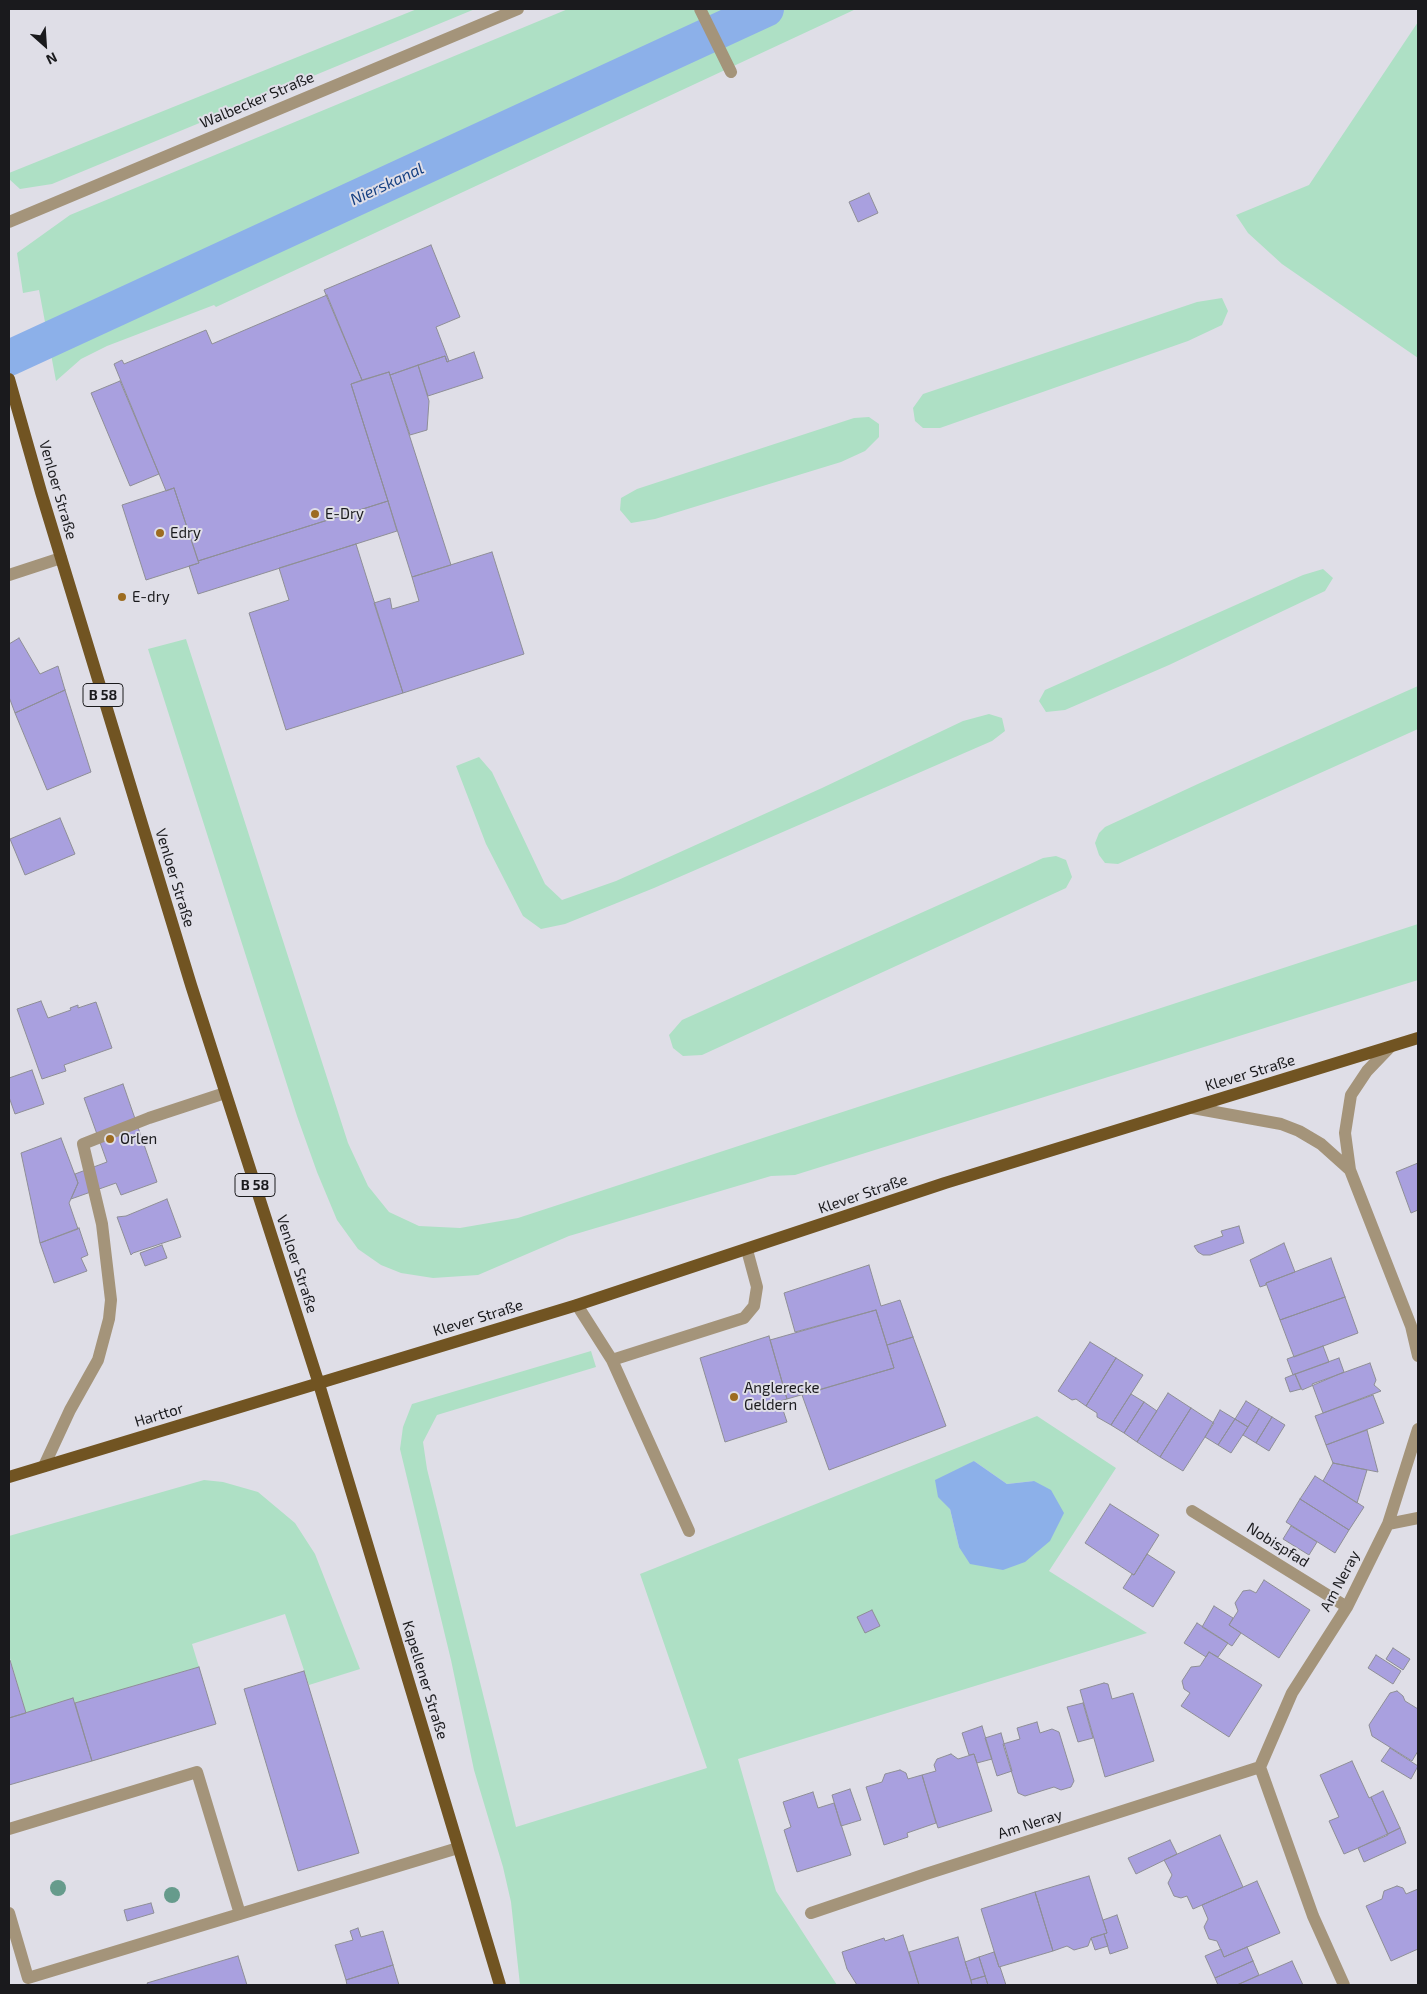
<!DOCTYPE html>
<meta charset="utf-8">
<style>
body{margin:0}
#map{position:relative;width:1427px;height:1994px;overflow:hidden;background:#dfdee7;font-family:"Exo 2",sans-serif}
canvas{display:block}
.frame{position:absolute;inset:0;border:10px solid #1a1a1d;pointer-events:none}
.north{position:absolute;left:20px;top:20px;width:50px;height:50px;-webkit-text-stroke:4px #dfdee7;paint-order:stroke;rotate:154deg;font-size:14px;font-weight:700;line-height:20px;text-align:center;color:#1a1a1d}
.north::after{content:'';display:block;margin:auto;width:18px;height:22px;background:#1a1a1d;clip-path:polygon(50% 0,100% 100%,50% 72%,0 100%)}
</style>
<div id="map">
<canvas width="1427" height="1994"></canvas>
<div class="frame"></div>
<div class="north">N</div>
</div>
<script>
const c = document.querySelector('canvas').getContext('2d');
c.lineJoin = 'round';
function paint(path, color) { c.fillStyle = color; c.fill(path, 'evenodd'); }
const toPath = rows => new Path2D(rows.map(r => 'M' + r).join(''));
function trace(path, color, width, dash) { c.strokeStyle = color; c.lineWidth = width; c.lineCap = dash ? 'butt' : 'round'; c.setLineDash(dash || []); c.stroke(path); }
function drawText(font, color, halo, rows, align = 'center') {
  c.font = font + ' "Exo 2",sans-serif'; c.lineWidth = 4; c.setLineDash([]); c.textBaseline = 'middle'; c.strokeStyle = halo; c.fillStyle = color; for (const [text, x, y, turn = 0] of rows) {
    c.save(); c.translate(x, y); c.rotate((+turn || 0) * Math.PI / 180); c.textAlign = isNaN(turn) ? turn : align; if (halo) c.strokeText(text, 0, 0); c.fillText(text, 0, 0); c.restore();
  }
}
paint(toPath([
 [417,9,475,9,52,184,20,189,9,179,9,173],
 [568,9,856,9,216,307,214,305,107,346,81,359,56,381,39,290,23,293,17,253,70,215],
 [1418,22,1418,358,1282,264,1248,233,1236,215,1309,185],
 [1222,298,1228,311,1222,325,1188,341,940,428,923,428,915,421,913,408,923,394,1197,302],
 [869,417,879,424,879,437,865,451,841,462,655,519,631,523,620,510,621,498,637,489,854,418],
 [1323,569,1333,578,1325,591,1169,665,1065,710,1046,712,1039,701,1045,690,1303,575],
 [186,639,348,1143,368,1186,389,1212,419,1226,460,1228,518,1218,1418,924,1418,980,795,1175,771,1176,569,1236,478,1275,433,1278,401,1273,381,1265,358,1249,337,1220,317,1172,297,1116,148,649],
 [1418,686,1418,729,1118,864,1105,863,1099,855,1095,843,1099,833,1105,827,1200,783],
 [989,714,1002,718,1005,731,992,741,654,888,565,924,541,929,523,916,486,844,456,766,479,757,492,772,545,884,562,900,616,881,822,788,963,721],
 [1056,856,1066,860,1072,877,1066,888,702,1055,683,1056,673,1048,669,1035,682,1020,1028,865,1043,858],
 [591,1351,596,1367,437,1415,423,1442,427,1469,516,1827,707,1768,640,1574,1037,1416,1116,1468,1049,1571,1147,1633,738,1759,776,1891,837,1985,520,1985,511,1902,503,1867,474,1770,451,1660,400,1449,403,1427,412,1404],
 [974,1461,1007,1484,1034,1481,959,1547,950,1509],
 [204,1480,223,1482,258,1492,295,1523,315,1554,360,1669,309,1685,285,1614,192,1644,199,1667,75,1703,73,1698,26,1713,9,1655,9,1536]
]), '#aee0c5');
paint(toPath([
 [974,1461,1007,1484,1034,1481,1051,1490,1064,1513,1050,1541,1025,1562,1003,1570,970,1564,959,1547,950,1509,938,1497,935,1480]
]), '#8cb0e9');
trace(toPath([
 [9,358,766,9]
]), '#8cb0e9', 36);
const building = toPath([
 [869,193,878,213,858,222,849,202,869,193],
 [431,245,460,317,436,327,449,361,447,362,445,356,390,375,389,372,362,380,324,290,431,245],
 [327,295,362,380,351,384,388,501,198,561,174,488,166,491,114,364,122,360,124,364,206,330,212,344,327,295],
 [474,352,483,378,428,396,418,365,445,356,447,362,449,361,474,352],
 [418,365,429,401,427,430,410,435,390,375,418,365],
 [389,372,451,565,412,577,351,384,389,372],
 [120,381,159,474,130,486,91,393,120,381],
 [174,488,199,563,146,580,122,505,174,488],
 [388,501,397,531,198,594,189,566,199,563,198,561,388,501],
 [356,544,403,693,286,730,249,613,289,600,279,568,356,544],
 [492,552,524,654,403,693,374,603,390,598,392,609,419,601,412,577,492,552],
 [19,638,40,674,58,666,65,690,15,713,9,697,9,644,19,638],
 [65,690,91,772,47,790,15,713,65,690],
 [60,818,75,854,25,875,10,839,60,818],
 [41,1001,48,1018,71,1010,70,1008,78,1005,78,1008,96,1002,112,1048,64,1065,66,1071,42,1079,17,1009,41,1001],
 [32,1070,44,1104,15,1114,9,1097,9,1078,32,1070],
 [123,1084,157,1182,121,1195,116,1183,71,1199,78,1183,75,1174,107,1162,84,1098,123,1084],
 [61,1138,78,1183,69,1203,78,1229,40,1243,21,1153,61,1138],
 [1418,1163,1418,1210,1411,1213,1396,1172,1418,1163],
 [167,1199,181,1237,133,1253,131,1255,117,1217,126,1216,167,1199],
 [1239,1226,1244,1243,1210,1255,1203,1255,1198,1252,1194,1246,1223,1236,1221,1231,1239,1226],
 [79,1228,88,1255,81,1258,87,1271,54,1283,40,1243,79,1228],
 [1284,1243,1295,1272,1266,1283,1266,1285,1260,1287,1250,1260,1284,1243],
 [162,1245,167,1258,145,1266,140,1253,162,1245],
 [1331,1258,1345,1297,1280,1320,1266,1283,1331,1258],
 [869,1265,881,1306,900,1300,913,1337,887,1345,876,1310,795,1332,784,1293,869,1265],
 [1345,1297,1358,1333,1294,1357,1280,1320,1345,1297],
 [876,1310,894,1368,787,1399,770,1340,876,1310],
 [769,1336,787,1399,780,1401,787,1422,725,1442,700,1358,769,1336],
 [913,1337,946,1426,829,1470,802,1395,894,1368,887,1345,913,1337],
 [1090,1342,1116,1358,1086,1406,1076,1399,1072,1400,1058,1391,1090,1342],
 [1323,1346,1329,1362,1293,1375,1287,1359,1323,1346],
 [1116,1358,1143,1375,1111,1425,1097,1417,1097,1413,1086,1406,1116,1358],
 [1339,1358,1344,1372,1302,1390,1295,1374,1339,1358],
 [1370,1363,1376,1380,1374,1385,1381,1391,1323,1413,1312,1384,1370,1363],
 [1295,1374,1301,1389,1290,1392,1285,1378,1295,1374],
 [1168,1393,1191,1408,1160,1457,1137,1442,1168,1393],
 [1131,1394,1144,1402,1124,1433,1111,1425,1131,1394],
 [1373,1395,1384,1423,1326,1445,1315,1416,1373,1395],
 [1246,1401,1259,1409,1248,1427,1235,1419,1246,1401],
 [1144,1402,1157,1411,1137,1442,1124,1433,1144,1402],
 [1191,1408,1214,1423,1183,1471,1160,1457,1191,1408],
 [1259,1409,1272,1417,1256,1443,1243,1435,1259,1409],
 [1220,1410,1235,1419,1218,1445,1205,1437,1220,1410],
 [1272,1417,1285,1425,1269,1451,1256,1443,1272,1417],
 [1235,1419,1248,1427,1231,1453,1218,1445,1235,1419],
 [1367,1430,1378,1472,1333,1463,1326,1445,1367,1430],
 [1333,1463,1367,1470,1357,1503,1323,1481,1333,1463],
 [1315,1476,1364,1507,1349,1530,1300,1499,1315,1476],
 [1300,1499,1349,1530,1335,1553,1286,1522,1300,1499],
 [1110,1504,1159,1535,1134,1575,1085,1543,1110,1504],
 [1291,1526,1317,1542,1309,1555,1283,1539,1291,1526],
 [1147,1554,1175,1572,1153,1607,1123,1588,1132,1574,1134,1575,1147,1554],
 [1264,1580,1310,1610,1279,1658,1229,1625,1238,1611,1235,1603,1243,1591,1250,1590,1256,1593,1264,1580],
 [1214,1606,1233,1618,1229,1625,1241,1633,1232,1646,1202,1627,1214,1606],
 [872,1610,880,1626,865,1633,857,1617,872,1610],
 [1197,1623,1228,1643,1218,1657,1209,1652,1206,1657,1184,1643,1197,1623],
 [1393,1648,1410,1659,1403,1670,1386,1659,1393,1648],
 [1209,1652,1262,1685,1229,1737,1181,1706,1190,1693,1184,1689,1182,1681,1191,1667,1200,1666,1209,1652],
 [1376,1655,1401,1671,1393,1684,1368,1668,1376,1655],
 [9,1660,10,1660,26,1713,9,1718,9,1660],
 [199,1667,216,1724,92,1761,75,1703,199,1667],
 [304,1671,359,1853,298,1871,244,1689,304,1671],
 [1104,1683,1108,1684,1112,1699,1133,1693,1154,1761,1105,1777,1080,1690,1104,1683],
 [1397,1691,1403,1696,1405,1701,1418,1709,1418,1751,1412,1761,1372,1736,1369,1725,1390,1693,1397,1691],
 [73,1698,92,1761,9,1785,9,1718,73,1698],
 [1083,1703,1093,1738,1078,1742,1067,1707,1083,1703],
 [1037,1722,1040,1733,1052,1729,1059,1732,1074,1781,1071,1787,1061,1790,1054,1787,1025,1796,1018,1793,1003,1744,1020,1739,1017,1728,1037,1722],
 [982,1726,992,1759,977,1763,974,1754,969,1755,962,1733,982,1726],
 [1001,1733,1012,1771,997,1776,985,1738,1001,1733],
 [1390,1748,1418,1766,1411,1779,1381,1761,1390,1748],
 [951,1754,958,1759,974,1754,992,1811,938,1828,922,1775,936,1771,934,1765,937,1759,951,1754],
 [1352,1761,1369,1798,1371,1797,1388,1835,1344,1854,1329,1821,1339,1817,1320,1775,1352,1761],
 [900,1770,906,1773,908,1779,922,1775,936,1823,907,1833,908,1837,884,1845,866,1787,882,1782,885,1774,900,1770],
 [850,1789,861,1820,841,1826,832,1795,850,1789],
 [1383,1791,1400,1828,1388,1834,1371,1797,1383,1791],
 [813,1792,818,1808,834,1803,851,1855,797,1872,784,1830,791,1827,783,1802,813,1792],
 [1400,1828,1406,1843,1364,1862,1358,1848,1400,1828],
 [1220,1835,1243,1887,1193,1909,1187,1896,1181,1898,1174,1896,1168,1883,1172,1875,1164,1860,1220,1835],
 [1170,1840,1177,1854,1136,1874,1128,1858,1170,1840],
 [1089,1876,1107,1933,1091,1938,1088,1946,1074,1950,1067,1946,1053,1951,1035,1892,1089,1876],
 [1257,1881,1280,1933,1224,1957,1217,1941,1209,1939,1204,1927,1208,1919,1202,1905,1257,1881],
 [1397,1886,1403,1888,1406,1894,1418,1889,1418,1949,1391,1961,1366,1906,1382,1899,1384,1891,1397,1886],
 [1035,1892,1053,1951,999,1967,981,1909,1035,1892],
 [151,1903,154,1913,127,1921,124,1910,151,1903],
 [1117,1915,1128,1948,1110,1954,1104,1934,1107,1933,1103,1920,1117,1915],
 [358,1928,361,1937,383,1931,393,1965,346,1980,335,1945,353,1940,350,1931,358,1928],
 [1104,1934,1108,1946,1095,1950,1091,1938,1104,1934],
 [903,1935,919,1985,857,1985,847,1969,842,1952,884,1938,885,1941,903,1935],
 [958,1937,972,1985,919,1985,909,1952,958,1937],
 [1247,1947,1253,1961,1215,1978,1205,1956,1221,1949,1224,1957,1247,1947],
 [994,1952,999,1967,1000,1967,1006,1985,988,1985,979,1957,994,1952],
 [238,1956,247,1985,148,1985,147,1983,238,1956],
 [979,1957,985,1976,971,1980,965,1962,979,1957],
 [1253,1961,1259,1975,1237,1985,1218,1985,1215,1978,1253,1961],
 [1292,1961,1303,1985,1237,1985,1292,1961],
 [393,1965,399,1985,347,1985,346,1980,393,1965],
 [985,1976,988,1985,972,1985,971,1980,985,1976]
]);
paint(building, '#a9a0df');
trace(building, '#8e8e96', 1);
trace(toPath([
 [700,9,731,72],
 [9,222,518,9],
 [9,575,61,558],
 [1390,1047,1367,1071,1351,1095,1345,1133,1350,1170,1411,1326,1418,1356],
 [1193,1108,1281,1124,1299,1131,1321,1144,1350,1170],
 [577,1305,612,1360],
 [44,1466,70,1410,98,1360,109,1319,111,1300,102,1224,83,1144,149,1118,225,1093],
 [1192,1511,1347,1607],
 [1388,1524,1418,1518],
 [689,1531,612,1360,744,1318,754,1306,757,1287,747,1250],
 [9,1829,197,1772,240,1914],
 [9,1913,28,1978,458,1848],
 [811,1913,926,1874,1260,1767],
 [1344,1985,1313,1916,1260,1767,1292,1693,1347,1607,1388,1524,1418,1429]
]), '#a4947a', 12);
trace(toPath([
 [9,379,41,492,191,985,319,1384,500,1985],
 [9,1477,577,1305,945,1183,1418,1038]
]), '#715422', 12);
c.fillStyle = '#669b8c';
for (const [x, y] of [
 [58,1888],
 [172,1895]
]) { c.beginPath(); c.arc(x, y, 8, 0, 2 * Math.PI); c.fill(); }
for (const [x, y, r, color] of [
 [315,514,5,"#9d6c20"],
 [160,533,5,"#9d6c20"],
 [122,597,5,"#9d6c20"],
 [110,1139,5,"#9d6c20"],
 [734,1397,5,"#9d6c20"]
]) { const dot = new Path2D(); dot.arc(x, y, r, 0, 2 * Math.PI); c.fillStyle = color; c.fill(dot); trace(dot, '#dfdee7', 2); }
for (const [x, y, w] of [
 [103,695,40],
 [255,1185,40]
]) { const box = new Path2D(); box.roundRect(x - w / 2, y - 11.5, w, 23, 4); c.fillStyle = '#dfdee7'; c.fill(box); trace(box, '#1a1a1d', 1); }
drawText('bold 14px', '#1a1a1d', null, [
 ["B 58",103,695],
 ["B 58",255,1185]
]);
drawText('15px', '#1a1a1d', '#dfdee7', [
 ["Walbecker Straße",257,100,-23],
 ["Venloer Straße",58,490,74],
 ["Venloer Straße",175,878,73],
 ["Klever Straße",1250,1073,-17],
 ["Klever Straße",863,1194,-19],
 ["Venloer Straße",297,1264,72],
 ["Klever Straße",478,1318,-17],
 ["Harttor",159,1415,-17],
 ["Nobispfad",1278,1545,32],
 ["Am Neray",1340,1581,-62],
 ["Kapellener Straße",425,1680,73],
 ["Am Neray",1030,1824,-18]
]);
drawText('15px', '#1a1a1d', '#dfdee7', [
 ["E-Dry",325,514],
 ["Edry",170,533],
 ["E-dry",132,597],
 ["Orlen",120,1139],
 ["Anglerecke",744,1388],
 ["Geldern",744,1405]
], 'left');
drawText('italic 16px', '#164183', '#dfdee7', [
 ["Nierskanal",387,184,-25]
]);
</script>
